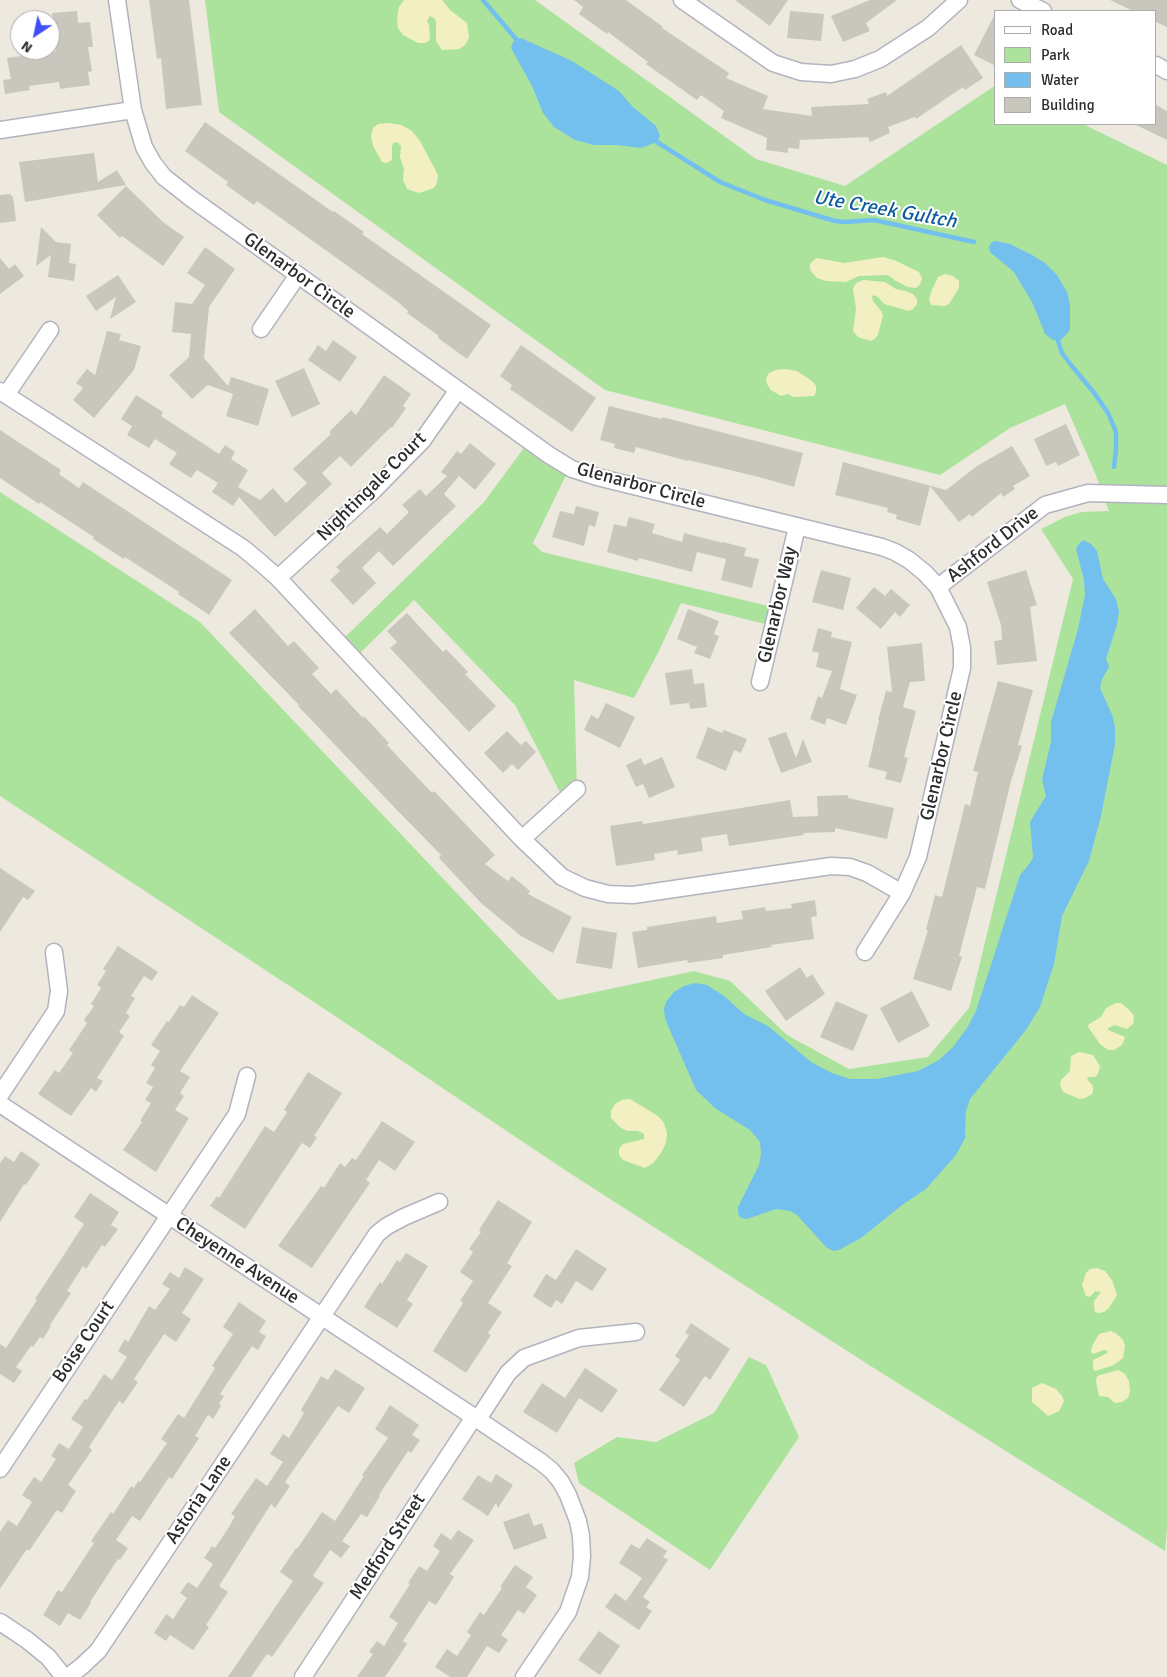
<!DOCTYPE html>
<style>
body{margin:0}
#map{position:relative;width:1167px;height:1677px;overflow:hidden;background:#ede9df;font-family:Signika,sans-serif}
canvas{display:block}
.legend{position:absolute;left:994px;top:10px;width:162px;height:115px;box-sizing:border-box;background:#fff;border:1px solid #ababab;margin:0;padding:6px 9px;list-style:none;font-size:15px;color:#2c2c2c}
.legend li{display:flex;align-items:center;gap:10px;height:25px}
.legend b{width:25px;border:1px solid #ababab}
.north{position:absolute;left:10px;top:10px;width:50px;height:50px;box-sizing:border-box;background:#fff;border:1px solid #ababab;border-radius:50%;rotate:214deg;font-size:14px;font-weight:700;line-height:20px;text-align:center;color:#2c2c2c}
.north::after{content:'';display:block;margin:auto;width:18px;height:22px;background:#404df9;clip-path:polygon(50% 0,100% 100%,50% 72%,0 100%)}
</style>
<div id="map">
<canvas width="1167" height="1677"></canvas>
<ul class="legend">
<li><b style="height:6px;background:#fff"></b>Road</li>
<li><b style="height:14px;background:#ace39c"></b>Park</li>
<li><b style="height:14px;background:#73bfee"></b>Water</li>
<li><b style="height:14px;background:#c9c7bd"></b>Building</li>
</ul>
<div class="north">N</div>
</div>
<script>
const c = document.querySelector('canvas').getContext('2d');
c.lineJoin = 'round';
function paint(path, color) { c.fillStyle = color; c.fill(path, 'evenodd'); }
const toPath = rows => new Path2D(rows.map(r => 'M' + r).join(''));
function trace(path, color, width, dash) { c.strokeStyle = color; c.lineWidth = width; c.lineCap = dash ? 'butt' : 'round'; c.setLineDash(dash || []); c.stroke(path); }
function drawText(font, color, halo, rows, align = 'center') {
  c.font = font + ' Signika,sans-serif'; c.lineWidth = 4; c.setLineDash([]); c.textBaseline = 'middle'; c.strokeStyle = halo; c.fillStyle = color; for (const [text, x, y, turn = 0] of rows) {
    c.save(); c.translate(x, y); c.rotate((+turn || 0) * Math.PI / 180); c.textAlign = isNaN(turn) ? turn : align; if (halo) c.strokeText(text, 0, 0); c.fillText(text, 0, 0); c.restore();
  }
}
paint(toPath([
 [205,0,535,0,756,159,845,186,996,85,996,124,1083,124,1167,165,1167,1528,1165,1551,869,1365,568,1172,317,1004,0,796,0,492,200,622,558,1000,694,971,730,981,787,1035,849,1069,928,1057,969,1008,1073,579,1041,529,1065,517,1081,512,1109,511,1095,473,1065,404,1010,428,940,475,605,390,219,112],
 [529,441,570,467,533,543,542,552,777,608,773,626,681,603,659,651,634,698,574,680,577,789,564,800,515,705,414,600,354,659,339,643,484,502],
 [749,1357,766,1365,799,1437,710,1570,579,1483,574,1463,617,1437,656,1442,714,1413]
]), '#ace39c');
paint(toPath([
 [404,0,442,0,450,10,467,23,469,38,465,45,459,49,442,50,436,41,436,22,435,19,430,16,427,21,429,25,430,40,425,43,418,43,403,35,398,28,397,19,399,7],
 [378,124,389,123,401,125,412,131,420,141,438,175,437,183,434,188,419,193,407,189,403,180,404,169,400,157,401,146,397,142,393,143,392,147,392,160,387,163,382,162,373,146,371,136,373,128],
 [883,257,894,260,919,272,922,278,920,284,916,288,908,287,896,281,888,275,859,276,846,282,826,281,817,278,810,270,810,264,816,258,844,263],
 [945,274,953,276,959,281,959,288,949,304,944,306,931,305,929,299,932,290,938,277],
 [863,280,885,282,896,289,906,291,913,294,917,299,917,304,913,309,909,311,884,304,878,297,873,295,872,297,873,301,881,311,883,316,878,334,876,338,871,341,858,337,853,331,856,309,853,289,856,283],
 [786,369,797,371,812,381,816,386,816,392,814,396,793,397,788,394,781,396,771,390,767,384,766,378,769,373,776,370],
 [1116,1003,1121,1003,1128,1009,1133,1014,1134,1019,1133,1024,1127,1029,1115,1025,1108,1028,1108,1030,1125,1037,1122,1045,1114,1050,1108,1050,1100,1044,1088,1027,1089,1024,1101,1017,1106,1008],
 [1079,1052,1093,1055,1100,1066,1098,1074,1095,1077,1089,1077,1087,1079,1093,1086,1093,1091,1092,1094,1085,1098,1080,1099,1065,1093,1062,1090,1060,1085,1061,1080,1070,1071,1071,1056],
 [630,1099,658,1116,664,1123,667,1133,666,1143,661,1153,653,1163,645,1168,623,1160,619,1155,619,1149,623,1144,644,1139,644,1134,638,1131,627,1131,621,1128,611,1118,611,1111,615,1104,622,1100],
 [1097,1268,1105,1271,1112,1280,1117,1295,1109,1308,1104,1312,1099,1313,1095,1312,1094,1306,1094,1301,1101,1292,1095,1291,1090,1297,1086,1296,1082,1285,1086,1273,1090,1269],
 [1111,1331,1117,1334,1123,1340,1125,1346,1123,1358,1114,1365,1095,1371,1093,1369,1093,1360,1107,1353,1108,1351,1104,1350,1093,1354,1091,1352,1092,1346,1099,1334],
 [1118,1370,1125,1374,1129,1381,1130,1391,1128,1398,1122,1402,1115,1403,1108,1397,1099,1396,1096,1381,1097,1376],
 [1042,1383,1056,1389,1062,1396,1064,1401,1059,1411,1048,1416,1032,1402,1032,1388]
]), '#f2f0c2');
paint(toPath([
 [521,38,572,61,619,91,633,107,656,126,660,136,657,142,641,148,616,145,594,145,575,140,554,127,543,113,532,86,511,48,513,42,516,39],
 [996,241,1010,244,1032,255,1045,263,1057,275,1067,292,1070,304,1070,330,1061,340,1053,340,1045,334,1033,304,1014,272,990,252,989,246,992,242],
 [1083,540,1091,544,1097,551,1103,579,1116,599,1119,611,1117,625,1106,659,1109,667,1102,679,1100,688,1113,717,1115,727,1115,744,1101,816,1089,861,1062,916,1054,964,1040,1007,1026,1030,970,1099,966,1111,965,1138,956,1155,926,1189,902,1205,861,1238,839,1250,834,1251,827,1248,797,1215,790,1211,776,1209,747,1219,741,1218,738,1214,738,1207,759,1165,761,1154,760,1142,750,1130,715,1108,696,1090,665,1019,664,1009,666,1002,674,992,684,986,695,983,707,985,724,996,744,1014,768,1026,811,1062,832,1073,850,1079,877,1079,918,1071,939,1060,953,1047,967,1028,976,1011,1020,875,1030,863,1033,857,1030,822,1046,796,1042,779,1051,742,1051,722,1078,629,1085,595,1084,580,1076,549,1079,544]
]), '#73bfee');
trace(toPath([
 [483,0,516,39],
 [657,142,720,182,765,200,835,221,845,222,874,220,974,242],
 [1058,341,1062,353,1071,365,1095,394,1108,413,1116,432,1116,450,1114,467]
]), '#73bfee', 4.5);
paint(toPath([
 [149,0,189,0,202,105,166,109,161,58,157,59],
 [574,0,626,0,663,27,662,28,729,73,726,78,768,96,763,109,812,116,811,107,869,104,867,99,886,92,887,96,961,45,983,78,965,90,963,87,916,119,915,117,888,127,890,133,870,142,868,137,800,140,799,149,788,148,788,153,766,150,767,138,721,118,724,111,701,95,697,100,646,64,648,62,608,32,607,34,579,14,583,7],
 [735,0,788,0,770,26],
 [870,0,897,0,866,23,870,31,843,42,831,16],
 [1110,0,1167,0,1167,27,1156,22,1156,11,1133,11],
 [77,11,78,23,90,22,93,47,88,47,92,71,88,72,90,85,60,89,59,82,29,86,30,90,5,94,3,80,11,79,7,58,56,51,52,13],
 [790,11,824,14,821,41,787,38],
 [996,12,996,66,974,55],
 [1156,105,1167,111,1167,140,1134,124,1156,124],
 [205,122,333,212,334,211,364,232,362,234,491,325,467,359,438,338,439,336,407,313,408,311,398,302,257,201,254,205,226,185,228,182,185,151],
 [94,153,98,182,117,170,126,185,25,202,19,162],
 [126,186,163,222,184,237,163,266,122,236,120,238,97,215],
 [10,194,13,197,16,221,0,223,0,195],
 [41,227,56,242,71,244,69,263,76,264,74,281,48,277,51,255,36,266],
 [205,247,235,269,209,307,204,358,228,386,231,377,269,389,258,426,226,416,233,394,208,385,192,399,169,375,189,357,191,334,172,332,175,302,192,304,205,285,187,273],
 [0,258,9,269,15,264,24,276,0,294],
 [118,275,136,302,110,319,116,297,96,311,86,296],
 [107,331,121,334,119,340,141,346,134,370,94,418,73,400,83,388,76,383,87,369,95,375],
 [333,340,357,357,340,382,308,360,318,345,326,351],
 [521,345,596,398,572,432,510,389,512,385,500,376],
 [304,368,320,404,292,417,275,381],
 [384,375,411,394,403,406,406,408,392,428,391,427,351,467,340,456,322,473,332,484,275,537,239,497,233,506,212,492,218,483,197,470,191,478,169,464,177,453,155,439,149,448,127,435,132,426,121,419,136,395,163,412,161,416,219,454,225,445,235,452,231,459,248,470,238,487,260,500,273,488,286,503,307,483,293,469,331,434,329,432,351,410,356,415],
 [609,406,662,419,662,417,803,453,794,487,759,477,688,460,688,461,636,447,634,453,614,448,615,444,600,440],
 [1066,424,1080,455,1058,466,1056,462,1046,466,1034,439],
 [0,430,61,470,59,474,79,488,83,482,232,580,209,615,178,594,179,592,125,557,124,559,93,539,94,537,40,502,39,504,0,478],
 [470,443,496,464,475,490,459,476,444,494,456,506,393,566,379,551,362,568,376,583,353,605,330,580,340,571,336,567,380,527,387,534,409,512,402,505,420,489,426,496,447,476,441,472,457,451,461,454],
 [1012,446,1030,476,1013,486,1015,489,1003,497,1001,493,972,517,970,514,959,522,930,486,920,526,896,519,897,515,887,512,888,508,835,495,843,462,946,490,977,466],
 [576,506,599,512,595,527,589,525,584,546,552,537,560,511,574,514],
 [629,517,655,524,652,533,682,542,684,533,723,543,723,542,746,548,744,556,759,559,752,588,721,580,726,559,697,552,692,572,639,558,638,561,607,552,614,524,626,527],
 [821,570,851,578,843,610,812,602],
 [1026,570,1037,605,1030,607,1037,661,997,665,994,641,1002,640,1001,625,987,582],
 [874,587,885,596,891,589,910,605,900,617,895,612,881,629,856,608],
 [255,609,288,646,294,641,319,668,312,674,331,694,336,689,363,718,364,716,389,743,387,745,432,793,434,791,495,855,485,864,508,881,512,876,530,891,528,894,572,917,553,953,521,936,481,903,439,858,441,855,395,808,298,706,299,705,229,633],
 [688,609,719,621,714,634,719,636,710,659,694,653,697,647,677,639],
 [407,613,443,652,446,649,468,672,465,674,496,706,469,732,390,648,397,642,387,631],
 [818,628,832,632,831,637,852,642,840,689,857,695,846,725,827,718,825,725,810,719,818,696,822,698,832,671,816,667,819,653,812,651],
 [922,643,925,681,910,682,903,707,916,711,904,757,908,758,901,783,885,779,887,772,868,767,879,720,878,720,886,691,892,692,887,647],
 [692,669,694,684,704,683,707,707,690,709,689,703,670,705,665,673],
 [998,681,1033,690,1018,745,1022,746,1011,781,985,889,977,887,959,956,962,957,951,991,913,979,928,930,926,930,935,895,942,897,965,804,970,806,978,772,973,771],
 [606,703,635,717,620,748,584,730,591,715,598,719],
 [708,727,722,733,724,730,747,739,741,753,734,750,726,771,696,758],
 [507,731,521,745,526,741,536,752,518,770,512,764,503,773,484,753],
 [786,732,796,758,803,739,812,762,781,773,768,738],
 [662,757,675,787,649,798,643,784,636,787,626,765,641,758,644,765],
 [848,795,848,798,894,808,887,839,835,828,835,832,803,833,804,835,729,846,727,834,701,838,703,851,678,855,677,850,654,854,655,860,616,866,610,826,642,821,643,824,790,800,793,817,818,816,817,796],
 [0,868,35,891,28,900,23,897,0,932],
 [815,900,817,916,811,917,814,939,771,945,772,947,723,955,723,958,688,963,687,960,638,968,632,932,647,930,647,927,716,916,717,923,743,919,741,911,765,907,766,911,792,908,791,904],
 [582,927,617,933,612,969,576,963],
 [118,946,158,972,152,981,144,976,131,996,135,998,126,1013,130,1016,119,1032,124,1036,97,1078,103,1081,96,1092,91,1088,71,1116,38,1094,55,1070,59,1073,73,1053,69,1050,87,1023,84,1020,94,1006,91,1004,101,988,97,985,106,971,103,969],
 [800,967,807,978,812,974,825,994,786,1021,765,991],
 [912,991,930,1026,898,1043,880,1008],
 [192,995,219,1013,180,1071,190,1077,180,1093,184,1096,175,1110,189,1118,156,1172,123,1150,142,1122,140,1121,151,1103,145,1100,153,1087,146,1083,155,1068,151,1065,160,1051,151,1045,167,1021,169,1022,180,1005,184,1007],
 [836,1001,868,1015,853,1051,820,1037],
 [308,1072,342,1093,314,1136,317,1137,310,1148,302,1143,245,1229,210,1206,217,1196,219,1198,265,1126,274,1132,287,1112,284,1110],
 [382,1121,415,1142,395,1171,379,1160,366,1180,370,1183,312,1268,278,1246,321,1186,324,1188,340,1163,345,1167,352,1158,356,1160],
 [21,1151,40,1164,26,1185,24,1184,0,1222,0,1163,5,1156,14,1162],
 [90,1193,119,1212,111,1225,118,1229,105,1247,102,1245,86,1269,83,1266,67,1291,71,1293,50,1325,51,1326,43,1339,40,1337,33,1347,31,1346,16,1367,22,1371,14,1383,0,1374,0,1344,6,1348,37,1300,35,1299,84,1224,74,1217],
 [498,1200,532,1222,507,1263,512,1266,488,1303,502,1312,488,1333,491,1335,466,1373,433,1351,463,1303,460,1301,473,1281,460,1272,473,1252,469,1249,481,1232,479,1230],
 [576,1249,607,1269,592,1291,576,1281,562,1304,556,1300,551,1308,533,1296,546,1274,556,1280],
 [406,1253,428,1266,407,1300,413,1304,397,1328,364,1307,380,1282,382,1284,397,1260,400,1262],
 [185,1267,204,1279,182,1313,191,1319,176,1342,164,1334,134,1379,138,1382,123,1404,119,1401,89,1447,92,1450,68,1485,76,1491,62,1513,57,1510,29,1551,27,1549,0,1589,0,1532,8,1520,17,1526,32,1502,22,1495,34,1477,41,1482,56,1459,51,1456,59,1443,69,1449,83,1427,71,1419,85,1399,87,1400,104,1374,112,1380,127,1357,118,1351,125,1339,128,1342,149,1306,155,1310,170,1289,162,1284,170,1272,179,1278],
 [239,1302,266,1321,259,1332,266,1336,258,1350,252,1346,220,1394,224,1396,219,1404,221,1406,213,1419,208,1415,195,1436,199,1438,172,1479,169,1477,140,1521,132,1516,116,1540,128,1548,120,1560,118,1559,90,1602,91,1603,80,1620,68,1613,60,1626,43,1615,58,1590,62,1592,94,1543,91,1541,111,1512,113,1514,131,1486,134,1488,138,1481,140,1482,167,1443,161,1439,178,1414,184,1418,215,1368,212,1366,233,1334,223,1327],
 [691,1323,730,1349,710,1380,705,1376,684,1407,659,1390,680,1360,675,1356,689,1335,685,1333],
 [585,1368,618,1390,602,1413,579,1398,557,1433,523,1412,542,1383,565,1398],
 [335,1369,365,1388,349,1413,338,1406,285,1482,290,1486,275,1508,271,1504,219,1586,228,1592,206,1625,209,1627,193,1650,170,1635,166,1641,154,1633,166,1614,173,1619,187,1598,180,1593,188,1582,197,1588,213,1564,204,1558,212,1546,215,1548,229,1527,235,1516,231,1514,256,1478,267,1486,283,1462,270,1454,283,1434,289,1438,304,1413,301,1410,321,1376,328,1380],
 [390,1405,419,1425,412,1435,420,1440,411,1453,408,1451,379,1495,380,1496,367,1517,361,1514,342,1541,350,1546,341,1558,330,1550,313,1576,324,1583,272,1657,267,1654,251,1677,228,1677,293,1581,280,1572,296,1548,297,1549,322,1512,335,1521,364,1476,362,1475,388,1438,375,1429],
 [496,1474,513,1485,498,1508,496,1503,488,1516,462,1499,478,1475,491,1483],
 [529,1513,534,1526,542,1523,547,1538,514,1550,503,1522],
 [458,1530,474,1540,450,1574,454,1577,436,1605,429,1601,403,1641,407,1644,385,1677,357,1677,373,1654,369,1652,377,1641,384,1646,398,1623,389,1617,410,1584,408,1583,419,1566,427,1571,440,1551,433,1546,441,1533,451,1540],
 [647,1538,667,1551,663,1557,668,1560,643,1597,650,1602,646,1607,652,1611,639,1630,605,1607,615,1593,626,1601,642,1578,619,1563,631,1544,639,1549],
 [515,1565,533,1577,526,1587,537,1595,524,1614,518,1610,501,1635,508,1640,499,1653,487,1646,467,1677,450,1677,435,1667,447,1649,457,1656,471,1635,467,1632,480,1612,484,1615,502,1588,500,1587],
 [599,1631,620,1646,600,1675,578,1660]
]), '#c9c7bd');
const street = toPath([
 [682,0,773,63,801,72,831,74,855,69,880,59,928,28,959,0],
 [1020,0,1043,11],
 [1156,65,1167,71],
 [0,130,133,110],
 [261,329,298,275],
 [0,391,243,548,261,563,278,578,522,839,562,877,585,888,608,894,633,895,831,866,850,867,867,873,902,893,918,857,962,668,962,648,958,627,938,587,925,573,909,560,895,552,882,547,597,477,572,469,549,455,192,199,164,177,153,163,144,147,133,110,117,0],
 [6,395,50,330],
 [278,578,374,490,422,441,458,390],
 [938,587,1045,505,1088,493,1167,495],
 [760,682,797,527],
 [522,839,577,789],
 [865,952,902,893],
 [0,1095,56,1011,59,991,54,952],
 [0,1104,474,1417,541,1462,552,1471,561,1482,568,1495,578,1521,581,1536,582,1556,580,1577,568,1612,524,1677],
 [478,1419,508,1373,524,1358,579,1338,636,1332],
 [0,1469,237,1114,247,1076],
 [0,1622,27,1640,48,1657,64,1677],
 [68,1677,82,1666,98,1651,377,1234,387,1226,404,1217,439,1202],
 [303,1677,474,1417]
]);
trace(street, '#b2b3bf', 19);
trace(street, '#fff', 16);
drawText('19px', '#2c2c2c', '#fff', [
 ["Glenarbor Circle",299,276,36],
 ["Glenarbor Circle",641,486,15],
 ["Nightingale Court",372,487,-45],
 ["Ashford Drive",993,545,-38],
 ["Glenarbor Way",778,605,-77],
 ["Glenarbor Circle",942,756,-77],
 ["Cheyenne Avenue",237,1261,33],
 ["Boise Court",84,1342,-56],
 ["Astoria Lane",199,1500,-56],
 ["Medford Street",388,1547,-57]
]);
drawText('italic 20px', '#0e5c9e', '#fff', [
 ["Ute Creek Gultch",885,210,10]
]);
</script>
